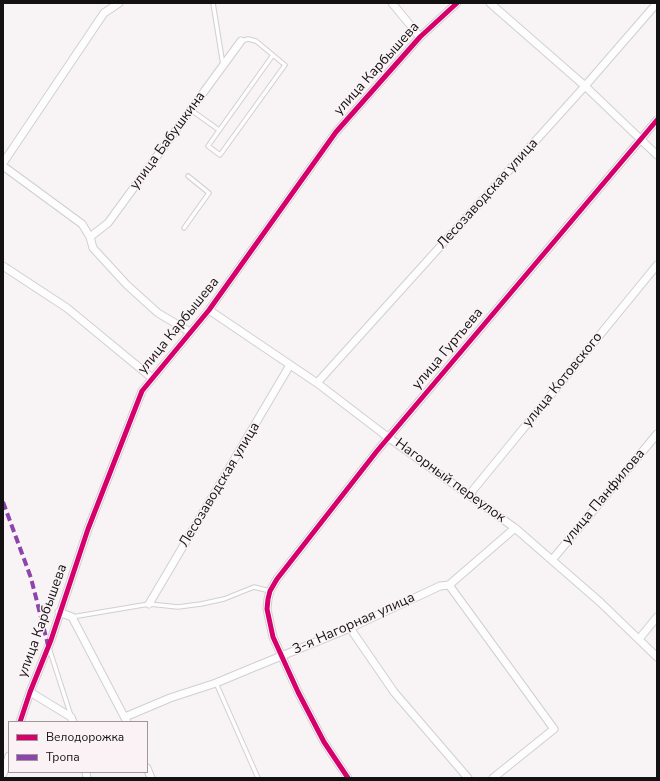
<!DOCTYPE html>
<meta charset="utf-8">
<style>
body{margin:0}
#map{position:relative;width:660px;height:781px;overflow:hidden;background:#f8f4f6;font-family:"Nunito Sans",sans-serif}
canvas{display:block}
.frame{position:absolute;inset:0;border:4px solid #131112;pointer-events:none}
.legend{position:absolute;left:8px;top:721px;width:140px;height:52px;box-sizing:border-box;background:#faf2f5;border:1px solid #9e989a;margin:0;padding:5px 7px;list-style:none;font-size:12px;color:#131112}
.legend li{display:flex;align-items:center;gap:8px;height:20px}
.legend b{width:20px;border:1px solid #9e989a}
</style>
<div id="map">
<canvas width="660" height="781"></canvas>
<div class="frame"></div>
<ul class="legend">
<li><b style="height:5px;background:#d6006c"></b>Велодорожка</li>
<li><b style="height:5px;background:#8e44ad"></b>Тропа</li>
</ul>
</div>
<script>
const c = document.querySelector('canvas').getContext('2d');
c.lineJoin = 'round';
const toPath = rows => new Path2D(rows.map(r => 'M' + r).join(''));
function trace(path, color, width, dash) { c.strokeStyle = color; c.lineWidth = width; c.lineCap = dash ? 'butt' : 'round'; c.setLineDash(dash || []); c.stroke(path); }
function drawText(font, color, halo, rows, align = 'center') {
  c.font = font + ' "Nunito Sans",sans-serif'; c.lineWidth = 3; c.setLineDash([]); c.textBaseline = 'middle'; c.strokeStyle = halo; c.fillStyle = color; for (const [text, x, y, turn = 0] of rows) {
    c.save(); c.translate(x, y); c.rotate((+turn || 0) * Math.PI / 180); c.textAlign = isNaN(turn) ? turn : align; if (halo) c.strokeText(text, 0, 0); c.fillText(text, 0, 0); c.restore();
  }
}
const lane = toPath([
 [213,3,223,65],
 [241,41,248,39,256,41,285,65,220,155,208,146,273,55],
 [191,110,219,130],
 [184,228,209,193,188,176],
 [72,617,149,604,178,607,201,604,224,599,254,587,270,591],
 [49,648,71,716],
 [216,683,258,778]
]);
const street = toPath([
 [392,3,420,37],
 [490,3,585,86,657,155],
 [3,163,104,13,119,3],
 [3,166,82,224,90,237,93,248,127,285,158,313,190,332],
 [90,237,108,223,241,41],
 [3,266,67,308,152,378],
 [209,310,317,383,389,438,515,528,600,602,657,657],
 [317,383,585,86,657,3],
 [469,495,657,265],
 [552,560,657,434],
 [449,585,554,729,493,778],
 [149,604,290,365],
 [59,612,72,617,127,722],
 [350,628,394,692,468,778],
 [639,639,657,617],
 [30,692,71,717,73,722],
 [125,717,170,698,216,683,252,668,350,628,440,586,449,585,515,528],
 [20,722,30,692,51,640,88,529,142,391,209,310,336,132,420,37,457,3],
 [147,768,151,778],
 [86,772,87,778],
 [3,774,9,756],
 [348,778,324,742,298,692,273,637,267,609,268,599,270,591,277,579,377,451,657,120]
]);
trace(lane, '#d1cfd0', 5.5);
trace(street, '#d1cfd0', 9);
trace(lane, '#fefdfe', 3.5);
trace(street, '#fefdfe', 7);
trace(toPath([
 [3,502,31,578,48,645]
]), '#8e44ad', 4, [8, 4]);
trace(toPath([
 [20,722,30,692,51,640,88,529,142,391,209,310,336,132,420,37,457,3],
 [348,778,324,742,298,692,273,637,267,609,268,599,270,591,277,579,377,451,657,120]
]), '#d6006c', 5);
drawText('14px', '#131112', '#faf2f5', [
 ["улица Карбышева",377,69,-48],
 ["улица Бабушкина",168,141,-54],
 ["Лесозаводская улица",488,194,-48],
 ["улица Карбышева",179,326,-51],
 ["улица Гуртьева",448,349,-50],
 ["улица Котовского",563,380,-51],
 ["Нагорный переулок",450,481,36],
 ["Лесозаводская улица",220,485,-59],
 ["улица Панфилова",604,497,-50],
 ["улица Карбышева",43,621,-70],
 ["3-я Нагорная улица",354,624,-24]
]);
</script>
